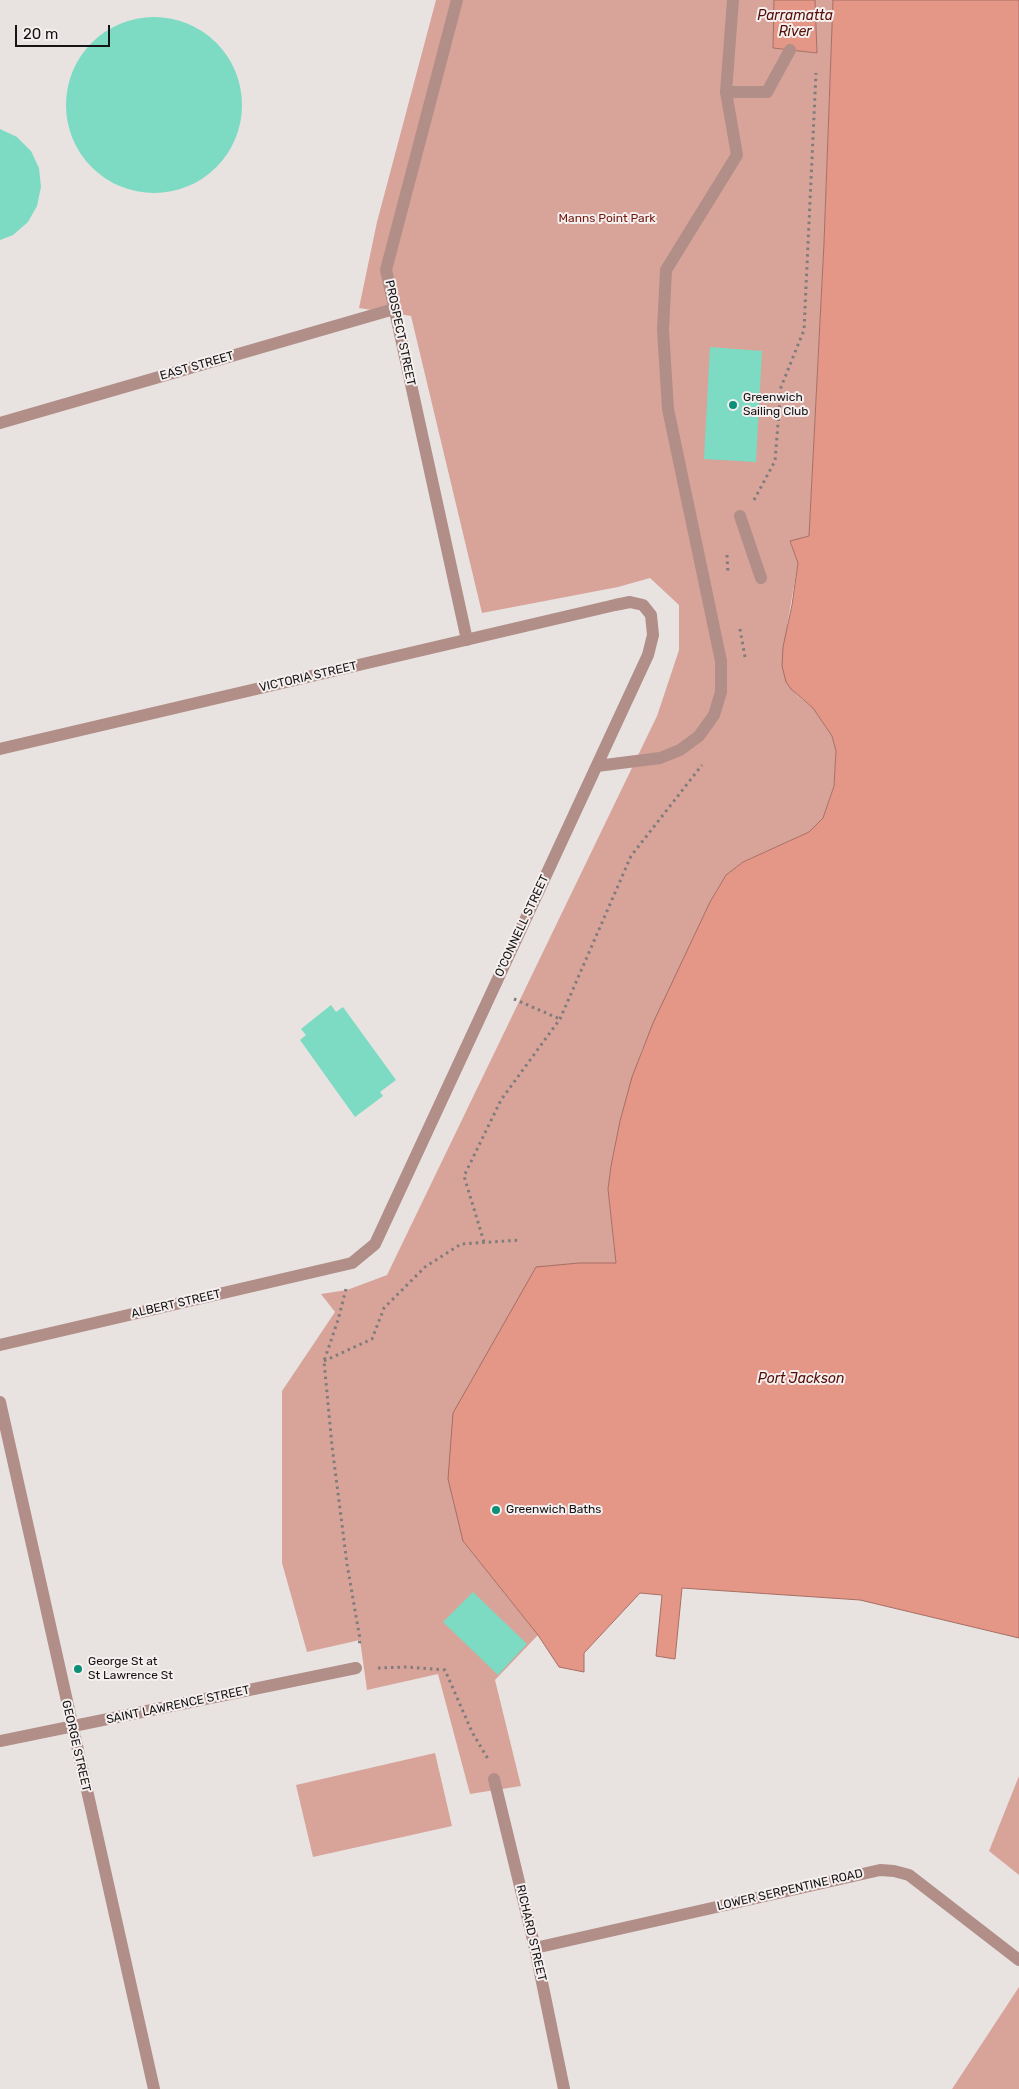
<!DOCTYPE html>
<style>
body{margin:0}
#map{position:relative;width:1019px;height:2089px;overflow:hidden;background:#e8e3e1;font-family:Rubik,sans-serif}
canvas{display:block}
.scale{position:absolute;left:15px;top:25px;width:95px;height:22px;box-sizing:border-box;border:2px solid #161414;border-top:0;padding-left:6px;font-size:15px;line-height:18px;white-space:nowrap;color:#161414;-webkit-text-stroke:4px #f5f0ef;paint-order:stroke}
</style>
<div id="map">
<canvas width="1019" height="2089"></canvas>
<div class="scale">20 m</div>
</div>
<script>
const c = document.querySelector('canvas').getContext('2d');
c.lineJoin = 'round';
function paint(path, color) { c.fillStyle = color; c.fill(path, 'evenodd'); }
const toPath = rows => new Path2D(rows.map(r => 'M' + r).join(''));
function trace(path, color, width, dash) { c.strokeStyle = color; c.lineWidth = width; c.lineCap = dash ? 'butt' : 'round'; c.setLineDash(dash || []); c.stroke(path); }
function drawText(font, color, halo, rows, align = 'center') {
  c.font = font + ' Rubik,sans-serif'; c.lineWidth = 4; c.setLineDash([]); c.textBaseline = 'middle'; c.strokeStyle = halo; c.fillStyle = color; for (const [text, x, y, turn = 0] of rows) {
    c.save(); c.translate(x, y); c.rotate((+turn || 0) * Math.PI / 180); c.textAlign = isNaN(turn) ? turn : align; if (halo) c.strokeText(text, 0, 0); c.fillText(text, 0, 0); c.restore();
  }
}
paint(toPath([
 [436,0,774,0,773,48,817,53,815,0,833,0,824,243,809,536,790,542,798,563,787,626,786,682,798,696,813,708,832,736,836,751,834,785,823,818,809,832,743,862,726,875,710,902,642,1050,620,1121,611,1166,608,1189,616,1264,579,1263,463,1541,538,1635,495,1680,521,1786,470,1794,438,1674,367,1690,360,1640,307,1652,282,1563,282,1391,335,1312,321,1294,347,1290,387,1275,657,716,679,650,679,605,650,578,618,587,482,613,411,316,359,308,377,222],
 [435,1753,452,1826,313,1857,296,1785],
 [1019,1776,1019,1875,989,1851],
 [1019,1986,1019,2089,952,2089,1019,1987]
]), '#d8a49a');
const water = toPath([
 [774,0,815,0,817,53,773,48,774,0],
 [833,0,1019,0,1019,1638,860,1600,682,1588,675,1659,656,1656,662,1595,640,1593,584,1653,584,1672,559,1667,538,1635,463,1541,448,1479,453,1413,536,1267,579,1263,616,1263,608,1189,611,1166,620,1121,632,1077,653,1023,710,902,726,875,743,862,809,832,823,818,834,786,836,751,832,736,813,708,791,689,786,682,782,666,783,647,792,605,798,563,790,541,809,536,824,243,833,0]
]);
paint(water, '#e49687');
trace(water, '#a66f64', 1);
paint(toPath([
 '66 105a88 88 0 1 1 176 0a88 88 0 1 1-176 0Z',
 [0,129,17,137,31,151,39,168,41,187,37,206,28,222,13,235,0,240],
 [710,347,762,351,756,462,704,459],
 [331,1005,336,1012,343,1007,396,1080,380,1092,383,1096,355,1117,300,1040,306,1035,301,1029],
 [473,1592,527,1644,498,1675,443,1622]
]), '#7cdbc2');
trace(toPath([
 [754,500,775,461,781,387,804,330,816,73],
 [727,555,728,574],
 [740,629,745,657],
 [514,999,560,1019],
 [484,1242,464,1176,501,1100,560,1019,631,856,702,765],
 [346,1289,338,1320,324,1361,332,1446,347,1564,360,1639,359,1646],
 [324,1361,372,1339,384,1308,425,1267,461,1244,521,1240],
 [378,1668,407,1667,445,1670,472,1732,488,1759]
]), '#807c7b', 3, [2.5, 4]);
trace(toPath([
 [457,0,386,270,467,640],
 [726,92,767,92,790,50],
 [0,423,394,309],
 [740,516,761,578],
 [0,749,615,605,630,602,643,605,651,615,653,635,648,655,375,1244,352,1263,0,1345],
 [597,766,660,758,680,750,699,736,714,715,721,692,721,661,668,409,663,330,666,270,737,155,726,92,733,0],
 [0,1402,154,2089],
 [0,1741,356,1668],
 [494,1779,535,1948,564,2089],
 [535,1948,880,1870,894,1871,909,1875,1019,1960]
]), '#b18e87', 12);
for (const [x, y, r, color] of [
 [733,405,5,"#0b8f77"],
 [496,1510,5,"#0b8f77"],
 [78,1669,5,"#0b8f77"]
]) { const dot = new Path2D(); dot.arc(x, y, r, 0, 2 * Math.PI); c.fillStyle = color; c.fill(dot); trace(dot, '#f5f0ef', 2); }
drawText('12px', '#73170b', '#f5f0ef', [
 ["Manns Point Park",607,219]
]);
drawText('12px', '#161414', '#f5f0ef', [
 ["PROSPECT STREET",400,333,78],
 ["EAST STREET",197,366,-16],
 ["VICTORIA STREET",308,677,-13],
 ["O'CONNELL STREET",522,926,-65],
 ["ALBERT STREET",176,1304,-13],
 ["SAINT LAWRENCE STREET",178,1705,-12],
 ["GEORGE STREET",76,1746,77],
 ["LOWER SERPENTINE ROAD",790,1890,-13],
 ["RICHARD STREET",531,1933,77]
]);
drawText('12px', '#161414', '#f5f0ef', [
 ["Greenwich",743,398],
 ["Sailing Club",743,412],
 ["Greenwich Baths",506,1510],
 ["George St at",88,1662],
 ["St Lawrence St",88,1676]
], 'left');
drawText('italic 14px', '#550f06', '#f5f0ef', [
 ["Parramatta",795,16],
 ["River",795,32],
 ["Port Jackson",801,1379]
]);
</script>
